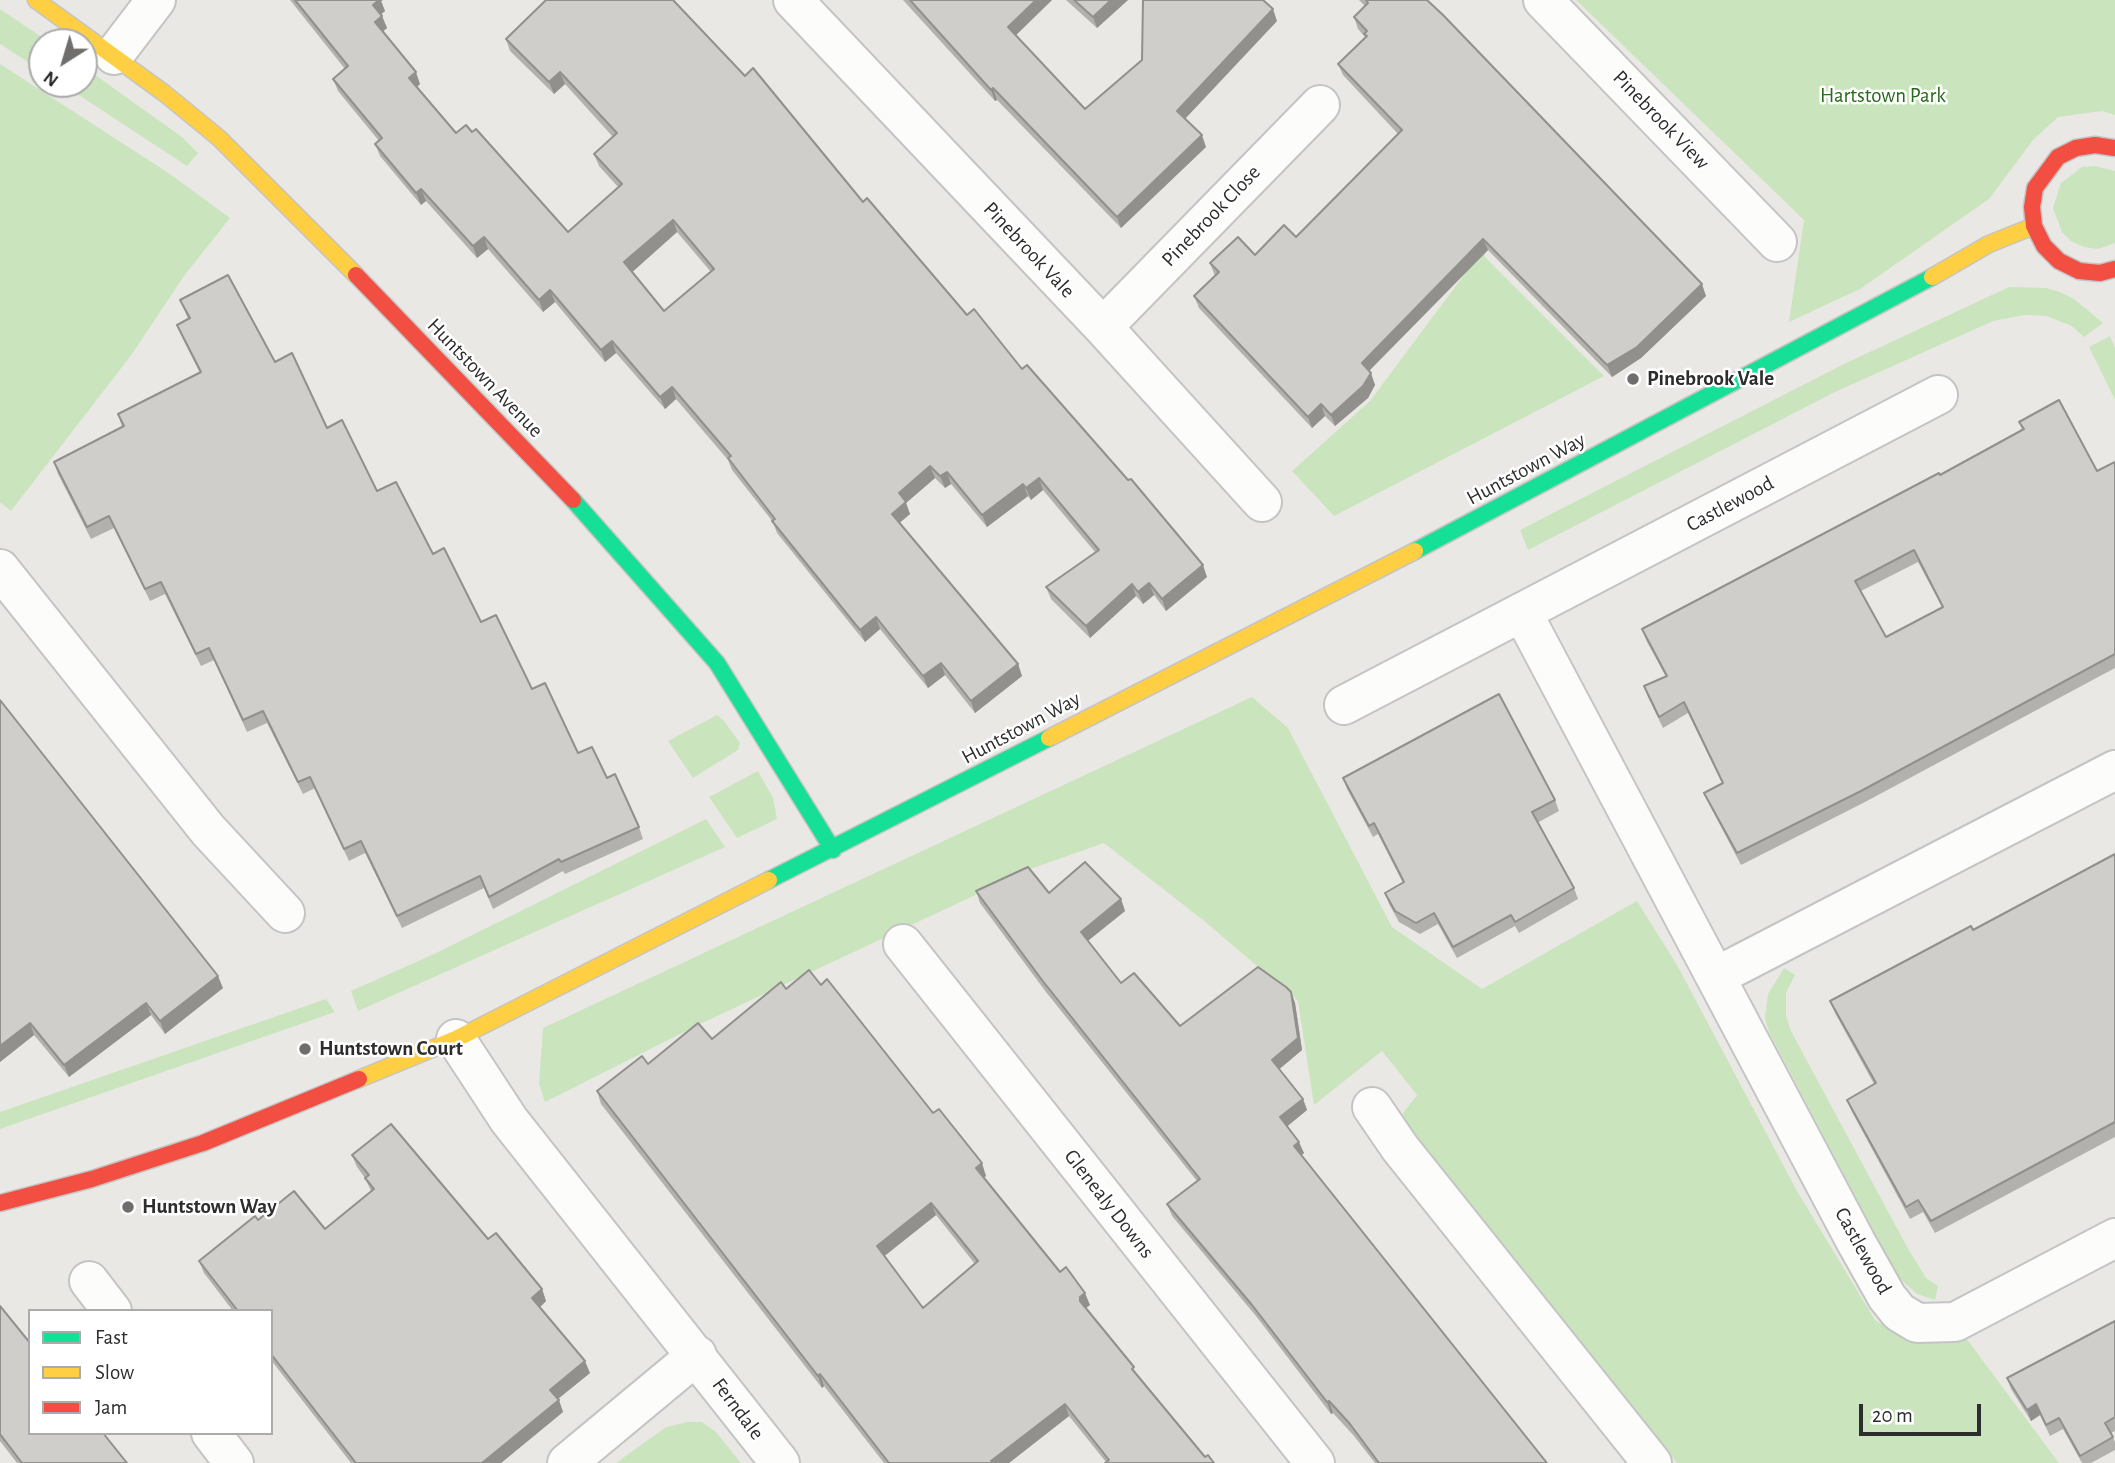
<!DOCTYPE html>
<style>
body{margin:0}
#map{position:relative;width:2115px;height:1463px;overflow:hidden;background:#eae8e4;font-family:"Alegreya Sans",sans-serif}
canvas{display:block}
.legend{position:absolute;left:28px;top:1309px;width:245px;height:126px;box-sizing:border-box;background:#fff;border:2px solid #ababab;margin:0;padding:9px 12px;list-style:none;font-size:21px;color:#2d2d2d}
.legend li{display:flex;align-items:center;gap:14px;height:35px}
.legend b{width:35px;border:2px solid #ababab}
.north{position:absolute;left:28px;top:28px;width:70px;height:70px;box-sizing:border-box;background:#fff;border:2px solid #ababab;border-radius:50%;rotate:217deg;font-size:19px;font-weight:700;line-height:28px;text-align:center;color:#2d2d2d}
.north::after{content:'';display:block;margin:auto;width:24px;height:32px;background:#6f6e6d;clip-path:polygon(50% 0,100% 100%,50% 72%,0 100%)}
.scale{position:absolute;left:1859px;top:1404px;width:122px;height:32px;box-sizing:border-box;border:4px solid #2d2d2d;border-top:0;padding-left:9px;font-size:21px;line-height:24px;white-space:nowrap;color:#2d2d2d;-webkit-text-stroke:5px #fff;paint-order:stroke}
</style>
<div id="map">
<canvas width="2115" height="1463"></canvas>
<ul class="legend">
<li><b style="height:9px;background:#16e098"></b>Fast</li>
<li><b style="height:9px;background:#ffcf43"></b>Slow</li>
<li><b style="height:9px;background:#f24e42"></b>Jam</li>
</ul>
<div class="north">N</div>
<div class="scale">20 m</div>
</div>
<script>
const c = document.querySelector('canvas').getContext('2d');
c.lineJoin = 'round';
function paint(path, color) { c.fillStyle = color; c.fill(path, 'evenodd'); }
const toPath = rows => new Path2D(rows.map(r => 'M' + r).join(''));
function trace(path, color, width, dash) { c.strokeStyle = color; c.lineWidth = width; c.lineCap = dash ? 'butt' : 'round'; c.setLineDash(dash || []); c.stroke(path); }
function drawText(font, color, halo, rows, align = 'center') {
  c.font = font + ' "Alegreya Sans",sans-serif'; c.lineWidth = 5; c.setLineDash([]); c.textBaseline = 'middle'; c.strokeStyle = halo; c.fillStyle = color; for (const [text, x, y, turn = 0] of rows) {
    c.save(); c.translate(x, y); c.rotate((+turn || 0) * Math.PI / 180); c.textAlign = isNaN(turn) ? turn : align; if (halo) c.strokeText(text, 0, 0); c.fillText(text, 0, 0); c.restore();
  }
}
paint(toPath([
 [1576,0,2115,0,2115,115,2102,111,2058,117,2033,140,1989,199,1860,289,1789,322,1804,220],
 [0,9,49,42,42,42,42,71,0,44],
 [0,64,170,174,230,218,184,276,132,354,11,511,0,502],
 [84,67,182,137,198,153,187,166,62,84,84,84],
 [2095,166,2115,171,2115,243,2098,249,2084,247,2071,241,2062,232,2053,208,2061,183,2082,167],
 [1484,248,1485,257,1604,376,1334,516,1292,471,1370,401],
 [2009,287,2046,288,2060,292,2074,299,2103,323,2084,337,2072,326,2046,316,2024,315,1993,321,1835,392,1528,550,1520,530,1844,364],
 [2110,336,2115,348,2115,400,2089,347],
 [1252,697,1288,728,1392,927,1482,989,1637,901,1677,965,1797,1191,1875,1320,1899,1335,1912,1339,1935,1343,1966,1338,2059,1463,1677,1463,1408,1128,1403,1113,1417,1095,1382,1051,1314,1105,1298,1001,1203,920,1104,843,1033,868,698,1025,545,1102,539,1084,543,1028],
 [717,715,724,721,740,743,738,750,693,778,668,741],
 [758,771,773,798,777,819,737,838,709,797],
 [706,819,725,847,358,1011,351,991,432,955],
 [1784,968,1795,975,1786,993,1786,1016,1791,1031,1906,1245,1926,1278,1938,1286,1935,1300,1917,1294,1897,1276,1769,1032,1765,1018,1768,994],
 [326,999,335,1012,0,1129,0,1112],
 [688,1422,702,1422,716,1432,741,1463,616,1463,666,1427]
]), '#cae5be');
const street = toPath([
 [793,0,1103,327,1262,502],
 [1543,0,1777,242],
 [114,55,156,0],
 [1103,327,1320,105],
 [0,569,208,830,285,913],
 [1522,612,1856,1242,1887,1297,1899,1312,1917,1323,1955,1322,2115,1238],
 [1344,705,1938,395],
 [903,944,1315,1463],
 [1717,976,2115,770],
 [456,1039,509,1120,780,1463],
 [1372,1107,1400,1148,1652,1463],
 [89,1281,112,1311],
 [211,1433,234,1463],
 [567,1463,697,1355]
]);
const fast = toPath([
 [573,500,717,663,833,850],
 [1415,551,1932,277],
 [769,880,1049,738]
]);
const slow = toPath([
 [36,0,164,93,219,138,356,275],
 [1932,277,1989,244,2034,226],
 [1049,738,1415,551],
 [359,1079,456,1039,769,880]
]);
const jam = toPath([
 [2115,148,2095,145,2076,148,2058,157,2035,188,2032,207,2034,226,2044,246,2059,261,2079,271,2100,273,2115,269],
 [356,275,573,500],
 [0,1203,92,1179,203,1143,359,1079]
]);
trace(street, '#c4c4c4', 42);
trace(fast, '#c4c4c4', 19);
trace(slow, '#c4c4c4', 19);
trace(jam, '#c4c4c4', 19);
trace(street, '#fcfcfb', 38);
trace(fast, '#16e098', 16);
trace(slow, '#ffcf43', 16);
trace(jam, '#f24e42', 16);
paint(toPath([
 [290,0,383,0,381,1,385,11,381,14,387,28,383,31,420,84,417,87,456,133,568,232,619,188,599,166,594,154,613,137,565,84,554,94,510,51,506,39,863,202,967,315,1022,369,1207,577,1166,611,1154,595,1143,604,1136,596,1090,638,1051,599,1046,587,1095,552,1043,490,1031,500,1028,496,987,527,951,484,945,488,935,478,906,503,910,514,899,523,1018,664,1022,676,975,713,945,675,928,688,880,629,865,642,777,533,773,522,732,470,728,460,676,399,665,409,616,353,605,362,555,302,543,312,488,249,477,258,426,201,421,205,380,156,375,144,379,141,338,91,333,79,345,69],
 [677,232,711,272,664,311,632,272],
 [903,0,1052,0,1015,36,1085,109,1277,21,1185,119,1206,147,1121,228,997,100,995,101],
 [1066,0,1128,0,1097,28],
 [1359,0,1427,0,1706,296,1641,358,1612,377,1488,250,1369,371,1375,385,1368,398,1335,426,1325,416,1312,428,1199,308,1194,296,1215,276,1210,263,1255,255,1296,237,1398,134,1343,75,1338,64,1365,37,1358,29,1354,17,1365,6],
 [180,300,275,362,377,491,433,554,481,622,532,689,578,753,607,778,639,827,643,839,565,874,563,871,493,909,484,888,402,928,365,853,349,861,315,788,303,794,267,723,247,732,214,660,201,666,165,594,150,601,114,528,91,539,58,474,54,462,122,427,118,414,200,373,182,337,177,325,188,319],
 [2019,422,2097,471,2115,462,2115,668,1865,802,1741,865,1709,804,1704,793,1722,783,1688,713,1663,728,1648,697,1644,686,1666,677,1646,640,1642,629,1940,475,2022,430],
 [1918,562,1942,607,1886,637,1861,591],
 [0,700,223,988,165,1034,151,1015,69,1077,34,1035,0,1062],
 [1343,778,1555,800,1559,811,1537,823,1574,888,1578,899,1519,933,1515,926,1457,958,1438,924,1420,934,1399,922,1389,904,1385,893,1403,883,1378,834,1373,837,1347,789],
 [2115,854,2115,1137,1935,1233,1923,1212,1910,1219,1852,1112,1847,1100,1874,1084,1835,1013,1830,1001,1973,930],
 [976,891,1049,893,1121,899,1125,911,1088,941,1121,983,1180,1026,1291,992,1295,1003,1302,1050,1279,1069,1303,1099,1307,1110,1287,1126,1304,1153,1302,1155,1547,1463,1375,1463,1354,1436,1333,1413,1331,1414,1256,1316,1172,1216,1167,1204,1197,1181,1046,992,980,903],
 [821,985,933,1113,986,1176,984,1178,1060,1272,1090,1305,1086,1308,1137,1374,1205,1457,1214,1463,1106,1462,1069,1416,1009,1463,884,1463,824,1386,822,1388,601,1104,597,1091,648,1064,712,1039,786,989],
 [936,1215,975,1264,923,1308,884,1256],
 [352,1155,488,1239,542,1289,546,1301,540,1307,590,1373,558,1399,563,1412,501,1463,351,1463,271,1360,271,1311,233,1311,204,1273,199,1261,258,1220,325,1229,371,1191,365,1178,357,1167],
 [0,1306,127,1463,17,1463,0,1441],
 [2115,1321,2115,1431,2111,1433,2115,1442,2115,1450,2091,1463,2082,1463,2063,1429,2050,1436,2040,1415,2031,1421,2011,1389,2007,1378]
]), '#b2b1ae');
paint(toPath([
 [377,0,383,0,381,1,385,11,378,17,373,5],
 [1036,0,1052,0,1012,39,1008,27],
 [1111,0,1128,0,1097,28,1093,17],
 [1273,9,1277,21,1181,123,1177,111],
 [382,16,387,28,380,34,375,22],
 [416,72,420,84,413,90,409,78],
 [560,72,565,84,554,94,549,82],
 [993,88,997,100,995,101,991,90],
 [1202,135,1206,147,1121,228,1117,217],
 [421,189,426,201,421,205,416,193],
 [673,220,677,232,629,275,624,262],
 [484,237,488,249,477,258,473,246],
 [1483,239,1488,250,1366,374,1362,363],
 [1702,284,1706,296,1641,358,1612,377,1607,365],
 [550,290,555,302,543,312,539,300],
 [612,341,616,353,605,362,601,350],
 [1371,373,1375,385,1368,398,1335,426,1331,415],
 [672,387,676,399,665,409,660,397],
 [1321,404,1325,416,1312,428,1308,417],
 [930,466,935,478,906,503,910,514,896,526,892,514,899,493],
 [947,472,951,484,945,488,940,476],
 [1039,478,1043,490,1031,500,1026,488],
 [1023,484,1028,496,987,527,982,515],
 [1203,565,1207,577,1166,611,1162,599],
 [1149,583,1154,595,1143,604,1138,592],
 [1132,584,1136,596,1090,638,1086,626],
 [876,617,880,629,865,642,860,630],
 [941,663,945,675,928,688,923,676],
 [1018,664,1022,676,975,713,971,701],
 [1121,899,1125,911,1085,943,1081,932],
 [218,976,223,988,165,1034,160,1021],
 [1291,992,1295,1003,1302,1050,1276,1072,1272,1060],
 [146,1003,151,1015,69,1077,64,1065],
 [30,1023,34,1035,0,1062,0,1046],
 [1303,1099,1307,1110,1284,1129,1280,1117],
 [1299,1142,1304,1153,1299,1157,1294,1146],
 [982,1163,986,1176,980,1180,976,1168],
 [931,1203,936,1215,882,1258,877,1246],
 [542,1289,546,1301,537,1310,532,1298],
 [1085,1293,1090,1305,1084,1309,1080,1297],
 [585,1361,590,1373,554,1402,550,1390],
 [820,1374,824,1386,822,1388,818,1376],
 [559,1400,563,1412,501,1463,482,1463],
 [1329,1401,1333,1413,1331,1414,1327,1402],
 [1065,1404,1069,1416,1009,1463,992,1463,991,1461],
 [2036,1404,2040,1415,2031,1421,2027,1410]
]), '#91908d');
const building = toPath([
 [295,0,379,0,373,5,382,16,375,22,416,72,409,78,456,133,466,125,472,132,476,129,568,232,622,184,594,154,617,133,560,72,549,82,506,39,546,0,673,0,745,76,753,68,863,202,867,198,967,315,974,309,1022,369,1027,365,1128,480,1131,479,1203,565,1162,599,1149,583,1138,592,1132,584,1086,626,1046,587,1099,550,1039,478,1026,488,1023,484,982,515,947,472,940,476,930,466,899,493,906,502,892,514,1018,664,971,701,941,663,923,676,876,617,860,630,772,521,775,519,728,458,731,456,672,387,660,397,612,341,601,350,550,290,539,300,484,237,473,246,421,189,416,193,375,144,382,138,333,79,348,66,295,0],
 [673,220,714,269,664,311,624,262,673,220],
 [910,0,1036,0,1008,27,1085,109,1142,60,1143,0,1263,0,1273,9,1177,111,1202,135,1117,217,993,88,991,90,910,0],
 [1074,0,1111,0,1093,17,1074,0],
 [1366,0,1427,0,1443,15,1702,284,1637,347,1607,365,1483,239,1362,363,1371,373,1363,386,1331,415,1321,404,1308,417,1194,296,1219,272,1210,263,1238,237,1255,255,1284,225,1296,237,1402,130,1338,64,1367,36,1364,34,1367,31,1354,17,1368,3,1366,0],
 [228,275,275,362,292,353,327,428,342,420,377,491,396,482,433,554,444,548,481,622,496,615,532,689,545,683,578,753,592,747,607,778,615,774,639,827,561,862,559,859,489,897,480,876,397,916,361,841,344,849,310,777,298,782,263,711,243,720,209,648,196,654,161,582,145,589,109,516,87,527,54,462,124,426,118,414,201,372,177,325,190,318,180,300,228,275],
 [2059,400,2097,471,2115,462,2115,654,1861,791,1737,853,1704,793,1723,783,1684,702,1659,717,1644,686,1667,676,1642,629,1939,473,1940,475,2024,429,2019,422,2059,400],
 [1914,550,1943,607,1886,637,1855,581,1914,550],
 [1499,694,1555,800,1532,812,1574,888,1515,922,1511,915,1453,947,1434,913,1416,923,1395,911,1385,893,1404,882,1374,823,1369,826,1343,778,1499,694],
 [0,700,218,976,160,1021,146,1003,64,1065,30,1023,0,1046,0,700],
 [2115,854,2115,1122,1931,1221,1918,1200,1906,1207,1847,1100,1876,1083,1830,1001,1971,926,1973,930,2115,854],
 [1085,862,1121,899,1081,932,1121,983,1134,973,1180,1026,1258,967,1286,987,1291,992,1298,1038,1272,1060,1303,1099,1280,1117,1299,1142,1294,1146,1547,1463,1379,1463,1350,1424,1329,1401,1327,1402,1252,1305,1167,1204,1200,1179,1042,980,976,891,1028,867,1049,893,1085,862],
 [809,970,821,985,827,979,933,1113,939,1109,982,1163,976,1168,1060,1272,1066,1267,1085,1293,1080,1297,1080,1301,1134,1367,1132,1369,1205,1457,1208,1455,1214,1463,1105,1463,1109,1460,1065,1404,991,1461,992,1463,889,1463,820,1374,818,1376,597,1091,642,1056,648,1064,698,1023,712,1039,781,982,786,989,809,970],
 [931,1203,978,1261,923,1308,877,1246,931,1203],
 [391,1124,488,1239,496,1233,542,1289,532,1298,585,1361,550,1390,559,1400,482,1463,356,1463,271,1354,271,1311,238,1311,199,1261,255,1216,258,1220,294,1191,325,1229,374,1189,365,1178,369,1175,352,1155,391,1124],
 [0,1306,30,1343,30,1433,103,1433,127,1463,22,1463,0,1434,0,1306],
 [2115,1321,2115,1417,2105,1423,2113,1437,2080,1456,2059,1418,2046,1425,2036,1404,2027,1410,2007,1378,2115,1321]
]);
paint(building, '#cfceca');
trace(building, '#91908d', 2);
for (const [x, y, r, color] of [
 [1633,379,7,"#6f6e6d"],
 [305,1049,7,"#6f6e6d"],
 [128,1207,7,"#6f6e6d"]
]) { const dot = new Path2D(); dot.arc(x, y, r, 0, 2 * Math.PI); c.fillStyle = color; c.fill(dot); trace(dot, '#fff', 2.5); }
drawText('21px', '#276a1c', '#fff', [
 ["Hartstown Park",1883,96]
]);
drawText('21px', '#2d2d2d', '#fff', [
 ["Pinebrook View",1661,120,46],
 ["Pinebrook Close",1211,216,-46],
 ["Pinebrook Vale",1029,250,47],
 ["Huntstown Avenue",485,378,46],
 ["Huntstown Way",1526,469,-28],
 ["Castlewood",1730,504,-28],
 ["Huntstown Way",1021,728,-28],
 ["Glenealy Downs",1109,1204,52],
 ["Castlewood",1863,1251,61],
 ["Ferndale",738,1409,53]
]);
drawText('bold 21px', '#2d2d2d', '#fff', [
 ["Pinebrook Vale",1647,379],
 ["Huntstown Court",319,1049],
 ["Huntstown Way",142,1207]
], 'left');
</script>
